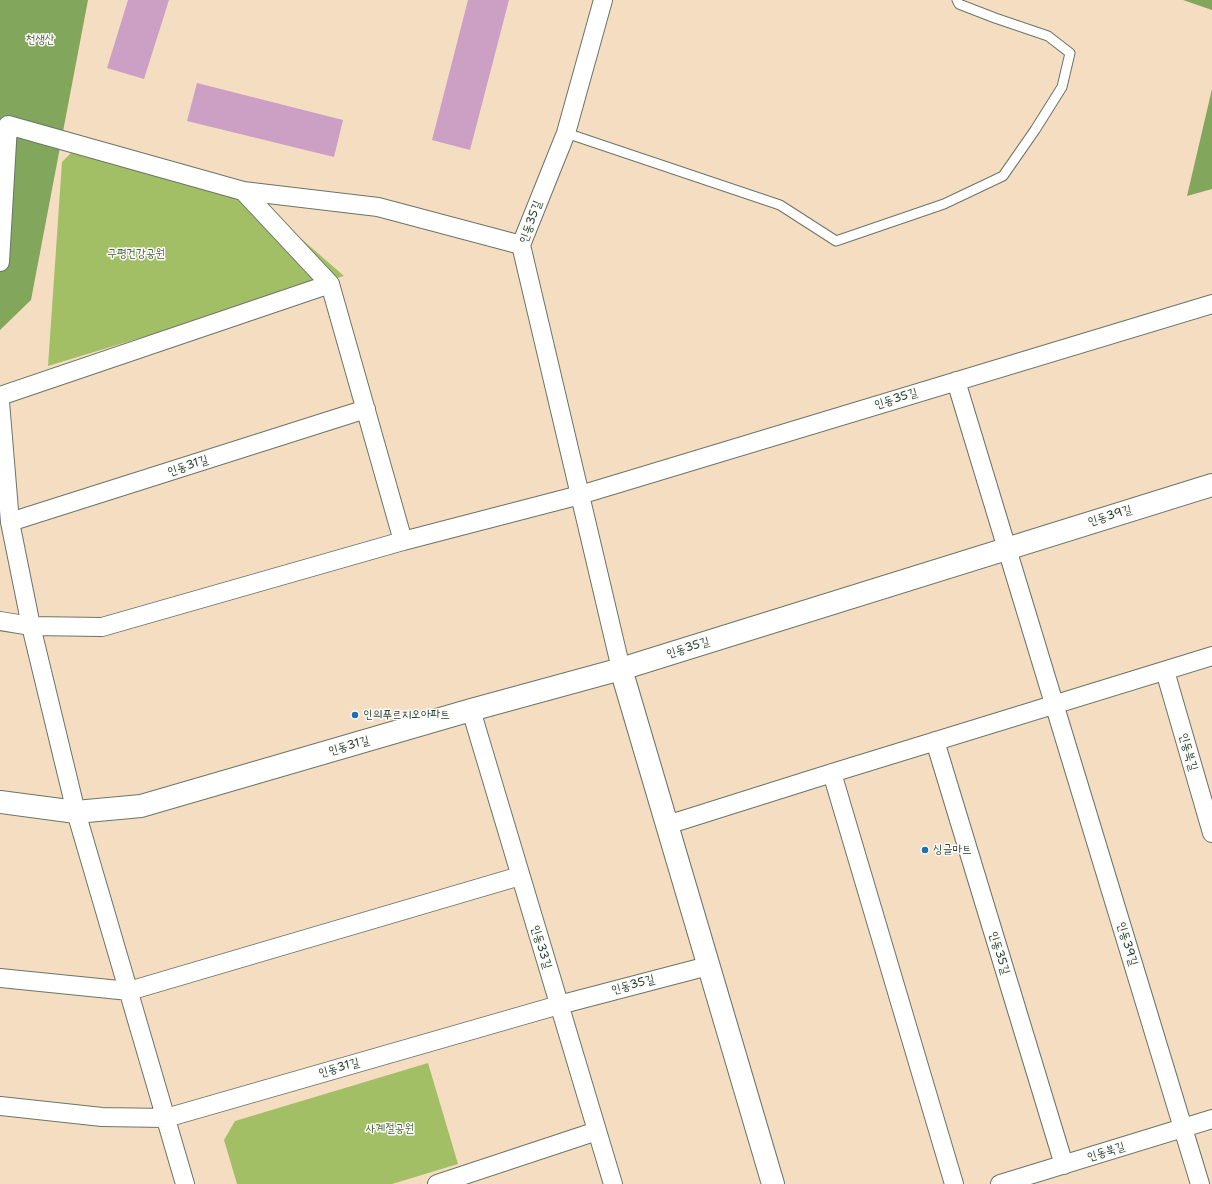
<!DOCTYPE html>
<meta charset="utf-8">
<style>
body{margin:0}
canvas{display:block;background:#f5ddc2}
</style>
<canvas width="1212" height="1184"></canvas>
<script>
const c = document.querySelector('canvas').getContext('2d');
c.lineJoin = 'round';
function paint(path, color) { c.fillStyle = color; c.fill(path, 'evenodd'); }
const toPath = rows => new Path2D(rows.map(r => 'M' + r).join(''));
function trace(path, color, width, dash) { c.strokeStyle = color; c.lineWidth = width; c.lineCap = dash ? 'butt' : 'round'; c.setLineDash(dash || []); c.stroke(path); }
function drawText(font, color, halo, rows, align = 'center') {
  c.font = font + ' "Shantell Sans","Poor Story",sans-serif'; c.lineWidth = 3; c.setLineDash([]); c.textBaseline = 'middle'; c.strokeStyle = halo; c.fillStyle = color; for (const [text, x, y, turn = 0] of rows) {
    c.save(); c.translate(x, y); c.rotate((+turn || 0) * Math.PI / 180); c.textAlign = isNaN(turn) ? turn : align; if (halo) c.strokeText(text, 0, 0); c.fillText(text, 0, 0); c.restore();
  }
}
paint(toPath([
 [71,153,259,202,344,276,48,366,62,162],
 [428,1063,458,1164,392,1184,237,1184,224,1140,235,1121]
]), '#a3bf66');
paint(toPath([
 [0,0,88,0,31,300,0,330],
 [1183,0,1212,0,1212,10],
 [1212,89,1212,189,1187,196]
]), '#82a65b');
paint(toPath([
 [128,0,169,0,144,79,107,68],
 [468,0,509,0,470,150,432,140],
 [197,83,343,120,334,157,187,121]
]), '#cba0c4');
const lane = toPath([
 [566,133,780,205,836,241,944,204,1003,176,1035,130,1062,87,1070,53,1048,36,995,18,959,4,957,0]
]);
const street = toPath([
 [603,0,566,133,521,245,621,669],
 [243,191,330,284,403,541],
 [0,262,8,125,243,191,378,207,521,245],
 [956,381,1200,1184],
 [0,396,330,284],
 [0,402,10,522,31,626,76,812,185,1184],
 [10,522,366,409],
 [0,621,31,626,102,627,403,541,580,495,1212,304],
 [1165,671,1212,833],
 [471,710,613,1184],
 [935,741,1064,1165],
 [832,773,954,1184],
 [667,825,832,773,1212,656],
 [0,978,129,991,520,876],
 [0,1106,102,1117,166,1118,559,1005,708,966],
 [437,1184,597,1131],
 [1000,1184,1212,1119]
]);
const secondary = toPath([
 [621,669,773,1184],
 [0,802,76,812,141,806,471,710,621,669,1212,485]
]);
trace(lane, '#6a7566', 11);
trace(street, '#6a7566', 20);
trace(secondary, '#6a7566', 24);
trace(lane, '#fff', 9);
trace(street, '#fff', 18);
trace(secondary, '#fff', 22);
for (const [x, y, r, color] of [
 [355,715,4,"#1f6fb2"],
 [925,850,4,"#1f6fb2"]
]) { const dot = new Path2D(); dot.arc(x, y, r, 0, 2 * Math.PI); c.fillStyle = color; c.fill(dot); trace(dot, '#fdfcf7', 1.5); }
drawText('12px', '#405e40', '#fdfcf7', [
 ["천생산",40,40],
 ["구평건강공원",136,254],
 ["사계절공원",390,1129]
]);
drawText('12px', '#1f3d34', '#fdfcf7', [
 ["인동35길",531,222,-70],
 ["인동35길",896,399,-17],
 ["인동31길",188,466,-18],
 ["인동39길",1110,516,-17],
 ["인동35길",688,648,-17],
 ["인동31길",349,746,-16],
 ["인동북길",1188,752,74],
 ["인동39길",1127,944,73],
 ["인동33길",541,947,73],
 ["인동35길",999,953,73],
 ["인동35길",633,985,-15],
 ["인동31길",339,1068,-16],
 ["인동북길",1106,1152,-17]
]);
drawText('12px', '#1f3d34', '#fdfcf7', [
 ["인의푸르지오아파트",363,715],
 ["싱글마트",933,850]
], 'left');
</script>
